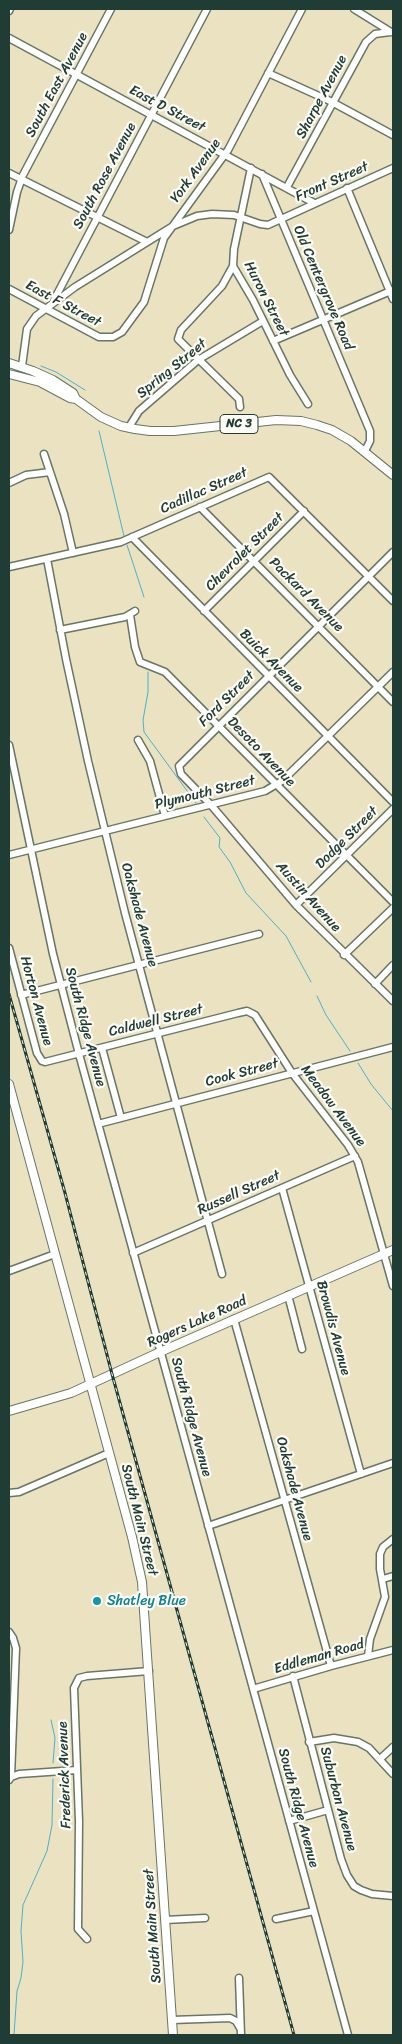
<!DOCTYPE html>
<style>
body{margin:0}
#map{position:relative;width:402px;height:2044px;overflow:hidden;background:#eae2c0;font-family:Sriracha,sans-serif}
canvas{display:block}
.frame{position:absolute;inset:0;border:10px solid #1f3d34;pointer-events:none}
</style>
<div id="map">
<canvas width="402" height="2044"></canvas>
<div class="frame"></div>
</div>
<script>
const c = document.querySelector('canvas').getContext('2d');
c.lineJoin = 'round';
const toPath = rows => new Path2D(rows.map(r => 'M' + r).join(''));
function trace(path, color, width, dash) { c.strokeStyle = color; c.lineWidth = width; c.lineCap = dash ? 'butt' : 'round'; c.setLineDash(dash || []); c.stroke(path); }
function drawText(font, color, halo, rows, align = 'center') {
  c.font = font + ' Sriracha,sans-serif'; c.lineWidth = 4.5; c.setLineDash([]); c.textBaseline = 'middle'; c.strokeStyle = halo; c.fillStyle = color; for (const [text, x, y, turn = 0] of rows) {
    c.save(); c.translate(x, y); c.rotate((+turn || 0) * Math.PI / 180); c.textAlign = isNaN(turn) ? turn : align; if (halo) c.strokeText(text, 0, 0); c.fillText(text, 0, 0); c.restore();
  }
}
trace(toPath([
 [41,366,56,372,85,390],
 [99,431,124,536],
 [127,545,144,597],
 [148,672,148,692,143,720,144,732,196,803],
 [204,817,220,838,219,847,230,862,246,893,286,936,311,982],
 [317,996,326,1015,350,1051],
 [358,1063,371,1084,393,1111],
 [51,1720,55,1738,53,1763],
 [14,2035,17,1991,21,1978,23,1962,21,1931,23,1905,47,1851,52,1825,53,1779]
]), '#4bb1ca', 1);
const minor = toPath([
 [354,9,391,32],
 [9,11,10,9],
 [9,38,314,203],
 [268,73,330,101,393,135],
 [251,168,234,249,233,266,253,300,290,375,308,404],
 [9,173,147,242],
 [262,174,370,431,370,441,365,451],
 [287,187,366,42,375,34,390,32],
 [347,188,393,299],
 [9,230,17,192,23,175,111,9],
 [233,266,222,286,181,330,178,339,239,399,240,407],
 [9,289,99,337,113,337,122,332,144,302,164,238,228,150,302,9],
 [54,300,207,9],
 [273,341,393,290],
 [22,366,27,329,36,316,75,287,173,226,197,216,212,214,234,215,260,224,268,225,393,168],
 [129,427,139,411,198,360,263,321],
 [44,454,64,514,73,553],
 [9,483,26,475,50,472],
 [200,507,393,702],
 [132,537,393,802],
 [393,552,179,766,181,774,211,805,296,905,393,1001],
 [47,559,66,659,88,761,125,913,222,1274],
 [9,567,121,542,269,477,393,601],
 [204,611,304,511],
 [130,615,135,647,140,662,165,672,393,902],
 [60,630,125,617,135,611],
 [138,740,150,761,165,816],
 [9,745,53,954,79,1054,348,2035],
 [9,855,265,791,282,781,393,672],
 [296,905,393,809],
 [9,948,37,1053,42,1061,45,1062,238,1013,247,1011,255,1015,292,1073,348,1145,358,1162,393,1286],
 [344,955,393,908],
 [375,984,393,965],
 [21,995,259,934],
 [102,1048,121,1118],
 [98,1124,393,1047],
 [282,1188,361,1474],
 [133,1253,355,1156],
 [9,1271,55,1254],
 [288,1295,302,1349],
 [234,1319,331,1666],
 [9,1493,19,1492,109,1453],
 [208,1526,393,1463],
 [383,1579,393,1576],
 [9,1632,13,1638,16,1648,11,1777],
 [368,1656,370,1639,385,1597,380,1569,380,1554,383,1547,393,1539],
 [293,1676,341,1859,347,1875,354,1886,361,1890,372,1894,393,1896],
 [253,1689,331,1666,393,1650],
 [309,1742,334,1738,358,1742,369,1748,393,1774],
 [380,1759,393,1747],
 [9,1780,11,1777,19,1774,77,1770],
 [289,1821,328,1810],
 [276,1919,314,1911],
 [165,1920,205,1918],
 [87,1939,78,1929,79,1821,74,1688,79,1678,87,1676,149,1671],
 [239,1978,241,2035],
 [172,2020,230,2018,236,2021,240,2028]
]);
const major = toPath([
 [9,363,33,371,53,380,73,393,76,399],
 [9,374,40,382,70,398,76,399,101,417,121,426,135,429,150,431,174,431,276,420,301,421,317,425,332,430,351,441,393,475],
 [9,1084,132,1537,142,1582,173,2035],
 [9,1411,71,1393,160,1352,393,1250]
]);
trace(minor, '#667765', 9);
trace(major, '#667765', 10);
trace(minor, '#fff', 6);
trace(major, '#fff', 8);
const rail = toPath([
 [9,994,65,1193,112,1374,294,2035]
]);
trace(rail, '#1f3d34', 3);
trace(rail, '#fdfcf7', 1, [4]);
for (const [x, y, r, color] of [
 [97,1601,5,"#0f9aa8"]
]) { const dot = new Path2D(); dot.arc(x, y, r, 0, 2 * Math.PI); c.fillStyle = color; c.fill(dot); trace(dot, '#fdfcf7', 2); }
for (const [x, y, w] of [
 [239,424,38]
]) { const box = new Path2D(); box.roundRect(x - w / 2, y - 9.5, w, 19, 4); c.fillStyle = '#fdfcf7'; c.fill(box); trace(box, '#1f3d34', 1); }
drawText('bold 12px', '#1f3d34', null, [
 ["NC 3",239,424]
]);
drawText('14px', '#1f3d34', '#fdfcf7', [
 ["South East Avenue",57,85,-62],
 ["Sharpe Avenue",322,97,-62],
 ["East D Street",167,109,28],
 ["York Avenue",196,171,-54],
 ["South Rose Avenue",105,176,-62],
 ["Front Street",332,182,-24],
 ["Old Centergrove Road",323,288,67],
 ["Huron Street",266,299,63],
 ["East F Street",63,304,28],
 ["Spring Street",172,369,-39],
 ["Cadillac Street",204,491,-24],
 ["Chevrolet Street",245,552,-45],
 ["Packard Avenue",306,595,45],
 ["Buick Avenue",271,661,45],
 ["Ford Street",227,699,-45],
 ["Desoto Avenue",261,752,46],
 ["Plymouth Street",205,793,-14],
 ["Dodge Street",347,838,-45],
 ["Austin Avenue",308,897,48],
 ["Oakshade Avenue",139,915,75],
 ["Horton Avenue",36,1001,75],
 ["Caldwell Street",156,1021,-14],
 ["South Ridge Avenue",85,1027,75],
 ["Cook Street",242,1073,-15],
 ["Meadow Avenue",333,1106,53],
 ["Russell Street",239,1193,-24],
 ["Rogers Lake Road",197,1322,-24],
 ["Browdis Avenue",333,1328,75],
 ["South Ridge Avenue",191,1417,75],
 ["Oakshade Avenue",294,1489,75],
 ["South Main Street",139,1520,76],
 ["Eddleman Road",319,1657,-16],
 ["Frederick Avenue",65,1775,-92],
 ["Suburban Avenue",338,1799,75],
 ["South Ridge Avenue",298,1808,75],
 ["South Main Street",153,1926,-94]
]);
drawText('14px', '#0d838f', '#fdfcf7', [
 ["Shatley Blue",107,1601]
], 'left');
</script>
